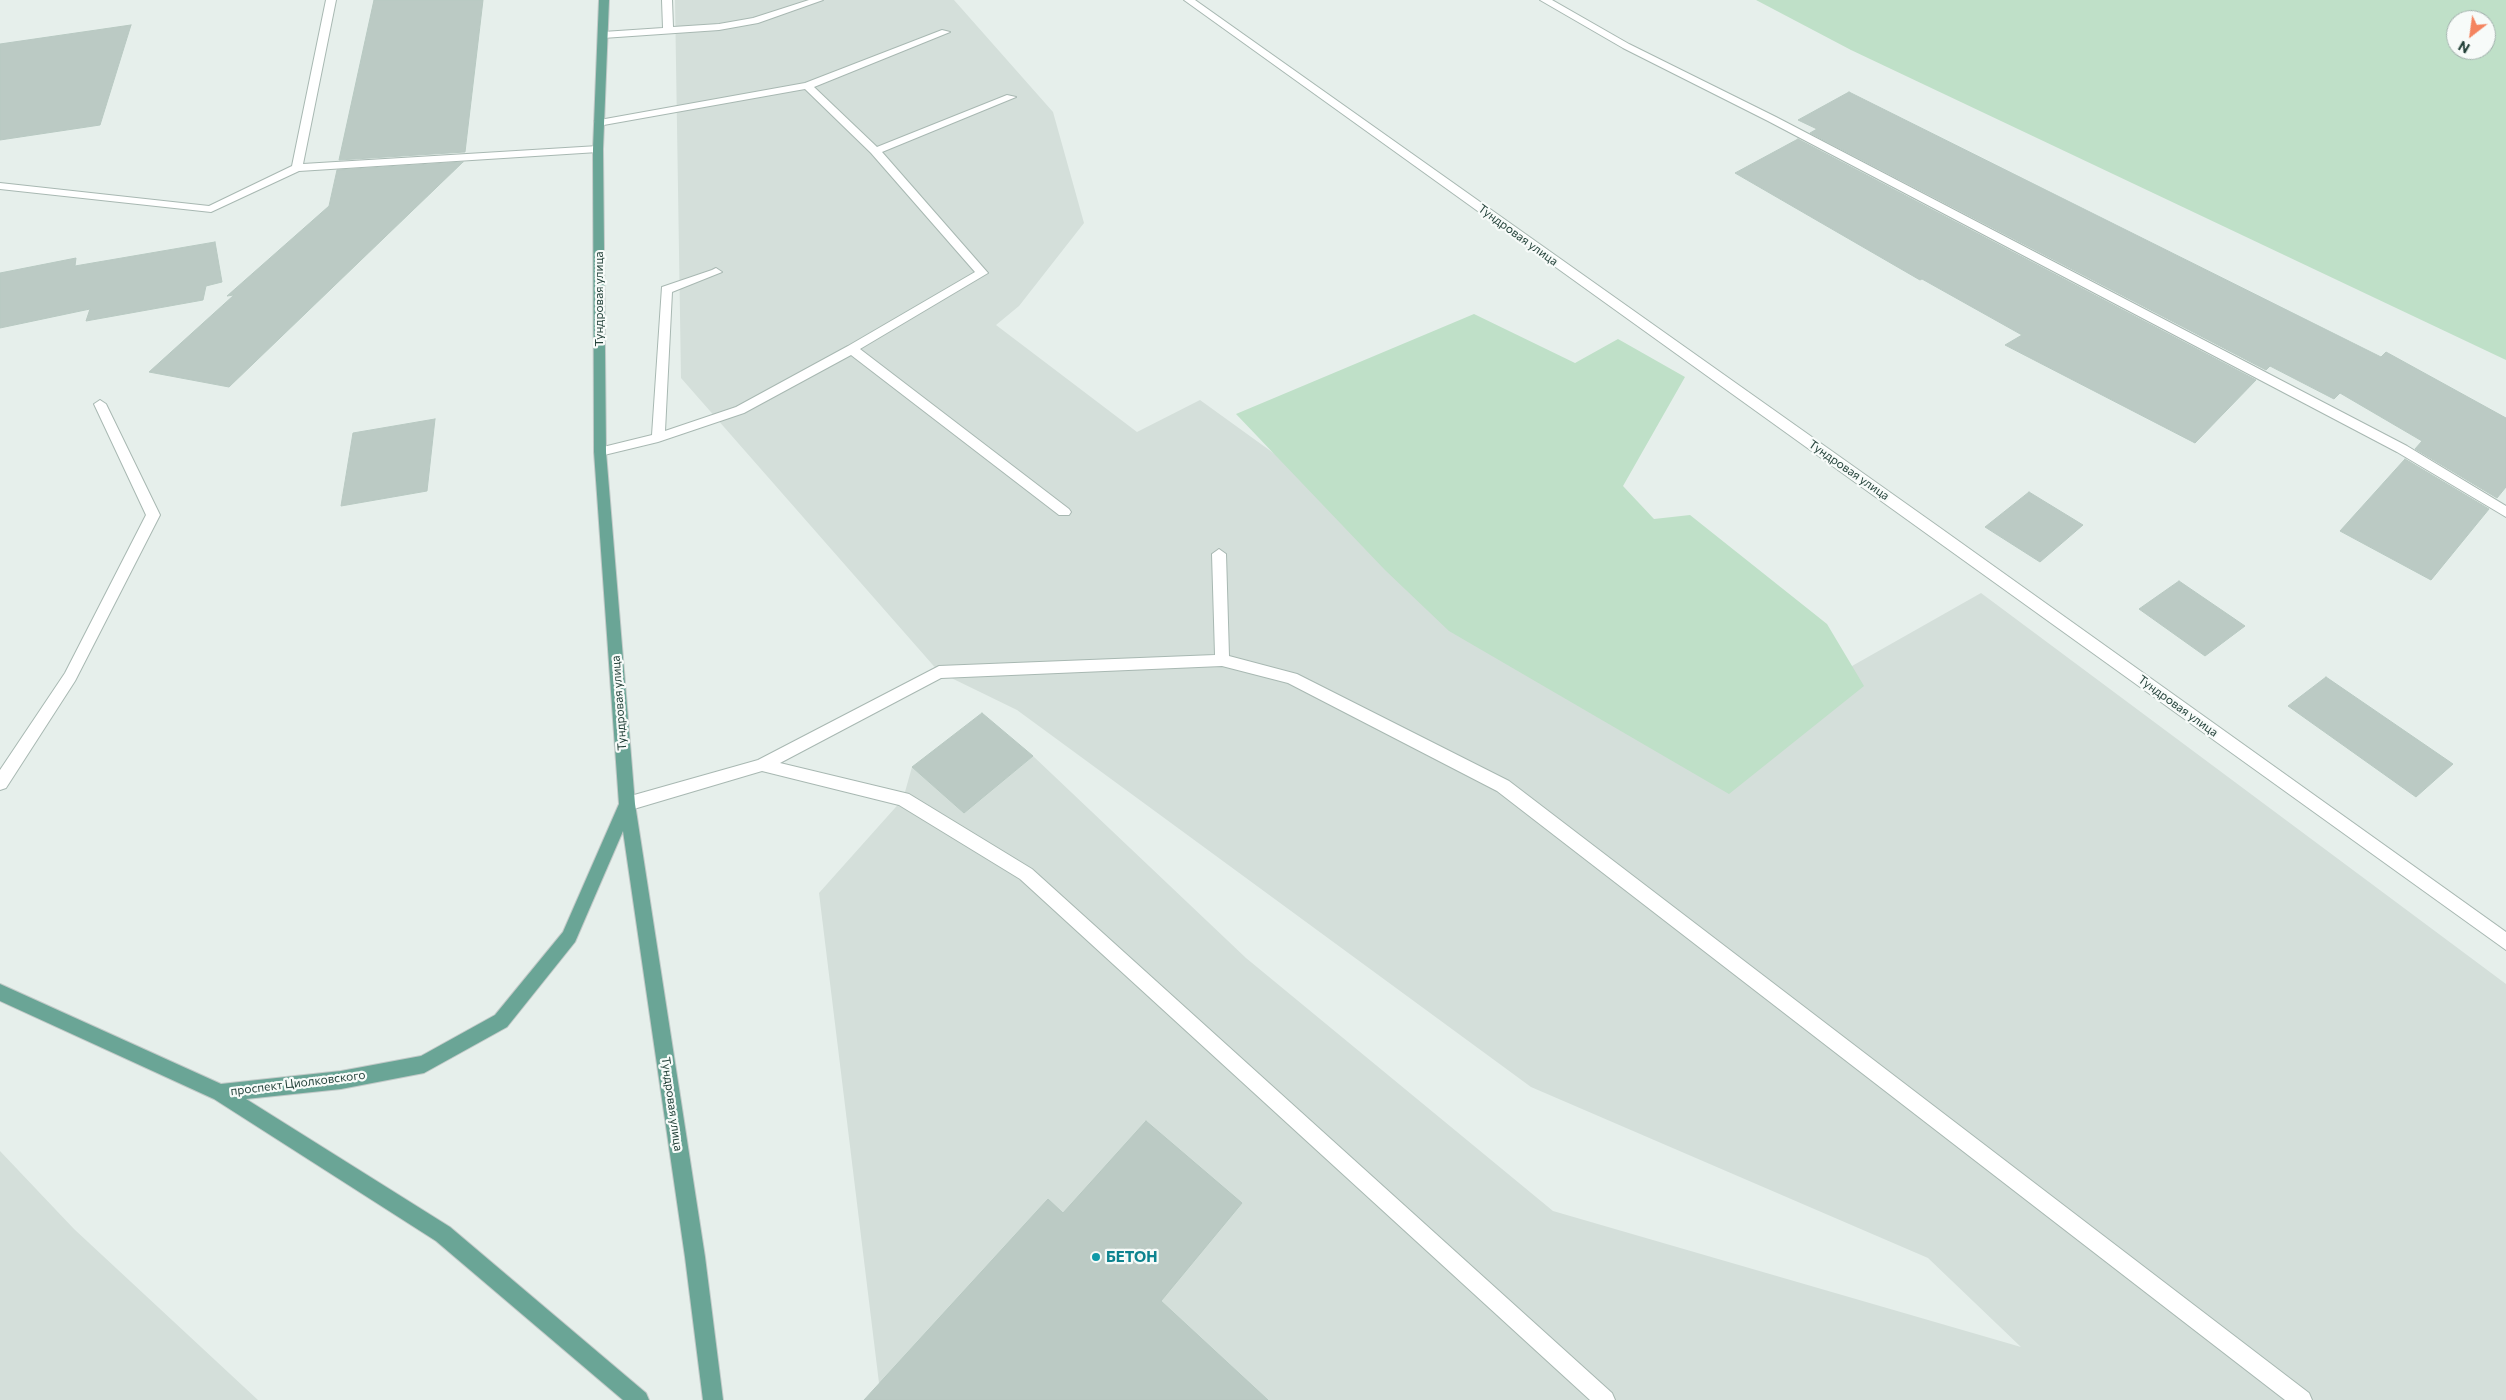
<!DOCTYPE html>
<meta charset="utf-8">
<style>
body{margin:0}
#map{position:relative;width:2506px;height:1400px;overflow:hidden;background:#e6efeb;font-family:Commissioner,sans-serif}
canvas{display:block}
.north{position:absolute;left:2446px;top:10px;width:50px;height:50px;box-sizing:border-box;background:#f7fbf9;border:1px solid #a3b1ad;border-radius:50%;rotate:210deg;font-size:14px;font-weight:700;line-height:20px;text-align:center;color:#24423a}
.north::after{content:'';display:block;margin:auto;width:18px;height:22px;background:#f4845f;clip-path:polygon(50% 0,100% 100%,50% 72%,0 100%)}
</style>
<div id="map">
<canvas width="2506" height="1400"></canvas>
<div class="north">N</div>
</div>
<script>
const c = document.querySelector('canvas').getContext('2d');
c.lineJoin = 'round';
function paint(path, color) { c.fillStyle = color; c.fill(path, 'evenodd'); }
const toPath = rows => new Path2D(rows.map(r => 'M' + r).join(''));
function trace(path, color, width, dash) { c.strokeStyle = color; c.lineWidth = width; c.lineCap = dash ? 'butt' : 'round'; c.setLineDash(dash || []); c.stroke(path); }
function drawText(font, color, halo, rows, align = 'center') {
  c.font = font + ' Commissioner,sans-serif'; c.lineWidth = 4.5; c.setLineDash([]); c.textBaseline = 'middle'; c.strokeStyle = halo; c.fillStyle = color; for (const [text, x, y, turn = 0] of rows) {
    c.save(); c.translate(x, y); c.rotate((+turn || 0) * Math.PI / 180); c.textAlign = isNaN(turn) ? turn : align; if (halo) c.strokeText(text, 0, 0); c.fillText(text, 0, 0); c.restore();
  }
}
paint(toPath([
 [675,0,954,0,1053,112,1084,223,1019,306,996,325,1137,432,1200,400,1693,756,1981,593,2506,984,2506,1400,895,1400,879,1383,819,893,903,799,912,767,964,812,1033,756,1246,958,1553,1211,2021,1347,1928,1258,1531,1087,1017,710,939,672,681,378],
 [0,1151,74,1229,258,1400,0,1400]
]), '#d4dfda');
paint(toPath([
 [1756,0,2506,0,2506,360,1851,50],
 [2456,20,2486,20,2486,50,2456,50],
 [1474,314,1575,363,1618,339,1685,377,1623,486,1654,519,1690,515,1827,624,1864,686,1729,794,1449,631,1385,570,1236,414]
]), '#bfe0c8');
const building = toPath([
 [374,0,483,0,465,152,339,160,374,0],
 [131,25,100,125,0,140,0,44,131,25],
 [1849,92,2381,357,2386,352,2506,418,2506,487,2497,498,2415,449,2422,441,2340,393,2334,399,2270,366,2266,370,1810,133,1817,129,1798,120,1849,92],
 [1798,139,2256,380,2195,443,2005,345,2022,335,1922,279,1920,280,1735,173,1798,139],
 [463,162,229,387,149,372,234,295,227,296,329,206,337,170,463,162],
 [215,242,222,282,206,286,203,300,86,321,90,309,0,328,0,273,76,258,75,266,215,242],
 [435,419,427,491,341,506,353,433,435,419],
 [2405,459,2489,509,2431,580,2340,531,2405,459],
 [2029,492,2083,525,2040,562,1985,527,2029,492],
 [2179,581,2245,626,2205,656,2139,609,2179,581],
 [2326,677,2453,764,2416,797,2288,706,2326,677],
 [982,713,1033,756,964,813,912,767,982,713],
 [1146,1121,1242,1203,1161,1301,1268,1400,864,1400,1048,1199,1063,1213,1146,1121]
]);
paint(building, '#bbcac4');
trace(building, '#b8c9c2', 1);
const minor = toPath([
 [326,0,336,0,303,164,598,146,603,149,598,152,299,171,211,212,0,189,0,183,209,206,292,166,326,0],
 [662,0,672,0,673,27,719,24,753,18,809,0,823,0,758,23,719,30,603,38,598,35,603,32,663,28,662,0],
 [1184,0,1195,0,1939,527,2506,932,2506,950,1184,0],
 [1540,0,1552,0,1629,44,1776,117,2407,446,2506,506,2506,517,2397,452,1768,121,1623,48,1540,0],
 [942,30,950,32,814,87,877,147,1007,95,1016,97,882,152,988,273,860,349,1069,509,1071,512,1069,515,1059,515,851,355,744,413,658,442,600,456,595,455,594,452,595,449,652,435,662,287,712,270,716,268,722,272,672,292,665,431,736,407,848,346,975,272,871,153,805,89,598,126,594,125,594,121,805,83,942,30],
 [100,400,106,404,160,515,75,681,6,788,0,790,0,770,65,673,146,515,94,404,100,400],
 [1219,549,1226,554,1229,656,1297,674,1509,781,2309,1393,2312,1400,2285,1400,1497,791,1288,683,1222,666,941,678,780,763,909,794,1032,869,1612,1393,1615,1400,1590,1400,1020,879,899,805,762,771,627,811,621,809,619,804,621,799,627,797,758,760,939,666,1215,655,1212,554,1219,549]
]);
const major = toPath([
 [599,0,609,0,603,149,606,452,635,804,705,1257,723,1400,703,1400,685,1257,623,831,575,942,507,1027,424,1073,341,1089,246,1099,450,1227,646,1393,649,1400,623,1400,436,1241,214,1099,0,1001,0,984,221,1084,341,1071,421,1056,495,1015,563,932,619,804,594,452,593,149,599,0]
]);
trace(minor, '#a8b8b2', 2);
trace(major, '#c2cac8', 2);
paint(minor, '#fff');
paint(major, '#6aa596');
for (const [x, y, r, color] of [
 [1096,1257,5,"#0f9aa8"]
]) { const dot = new Path2D(); dot.arc(x, y, r, 0, 2 * Math.PI); c.fillStyle = color; c.fill(dot); trace(dot, '#f7fbf9', 2); }
drawText('12px', '#24423a', '#f7fbf9', [
 ["Тундровая улица",1518,235,36],
 ["Тундровая улица",599,299,-90],
 ["Тундровая улица",1849,470,35],
 ["Тундровая улица",619,703,-94],
 ["Тундровая улица",2178,706,36],
 ["проспект Циолковского",298,1083,-7],
 ["Тундровая улица",672,1104,82]
]);
drawText('bold 15px', '#0d838f', '#f7fbf9', [
 ["БЕТОН",1106,1257]
], 'left');
</script>
